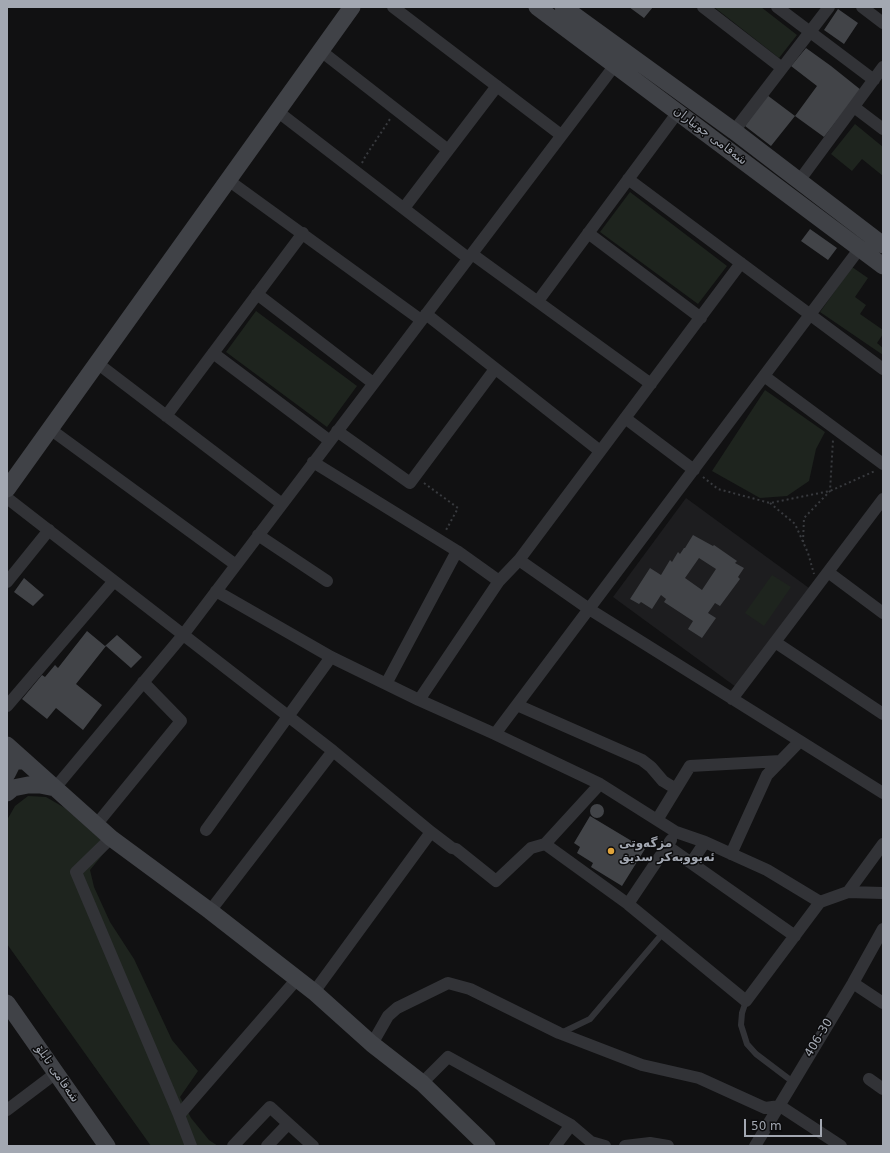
<!DOCTYPE html>
<meta charset="utf-8">
<style>
body{margin:0}
#map{position:relative;width:890px;height:1153px;overflow:hidden;background:#111112;font-family:"DejaVu Sans",sans-serif}
canvas{display:block}
.frame{position:absolute;inset:0;border:8px solid #a3a8b2;pointer-events:none}
.scale{position:absolute;left:744px;top:1119px;width:78px;height:18px;box-sizing:border-box;border:2px solid #a3a8b2;border-top:0;padding-left:5px;font-size:12px;line-height:14px;white-space:nowrap;color:#a3a8b2;-webkit-text-stroke:3px #0c0c0d;paint-order:stroke}
</style>
<div id="map">
<canvas width="890" height="1153"></canvas>
<div class="frame"></div>
<div class="scale">50 m</div>
</div>
<script>
const c = document.querySelector('canvas').getContext('2d');
c.lineJoin = 'round';
function paint(path, color) { c.fillStyle = color; c.fill(path, 'evenodd'); }
const toPath = rows => new Path2D(rows.map(r => 'M' + r).join(''));
function trace(path, color, width, dash) { c.strokeStyle = color; c.lineWidth = width; c.lineCap = dash ? 'butt' : 'round'; c.setLineDash(dash || []); c.stroke(path); }
function drawText(font, color, halo, rows, align = 'center') {
  c.font = font + ' "DejaVu Sans","Noto Sans Arabic",sans-serif'; c.lineWidth = 3; c.setLineDash([]); c.textBaseline = 'middle'; c.strokeStyle = halo; c.fillStyle = color; for (const [text, x, y, turn = 0] of rows) {
    c.save(); c.translate(x, y); c.rotate((+turn || 0) * Math.PI / 180); c.textAlign = isNaN(turn) ? turn : align; if (halo) c.strokeText(text, 0, 0); c.fillText(text, 0, 0); c.restore();
  }
}
paint(toPath([
 [686,498,809,588,736,687,613,597]
]), '#1d1d1f');
paint(toPath([
 [714,7,761,7,797,35,779,58],
 [855,124,883,147,883,176,862,159,852,171,831,154],
 [630,192,727,266,698,304,600,232],
 [852,267,868,278,855,297,866,305,860,314,883,330,883,334,877,343,883,348,883,355,820,312],
 [256,311,357,386,327,427,226,352],
 [765,390,825,432,816,449,809,481,787,496,760,498,712,471],
 [772,575,791,587,764,626,745,613],
 [28,796,46,797,65,808,109,847,90,870,94,887,110,922,134,959,172,1040,198,1071,180,1097,191,1118,209,1140,218,1146,151,1146,7,944,7,820,15,806]
]), '#1e241e');
paint(toPath([
 [629,7,653,7,644,18],
 [838,9,858,23,844,44,824,30],
 [806,48,831,66,861,90,824,137,795,116,817,86,791,66],
 [767,95,795,116,771,146,745,126],
 [810,229,837,248,828,260,801,241],
 [693,535,713,546,714,545,737,561,735,563,744,568,738,577,740,579,720,606,715,603,708,613,716,618,702,638,688,629,693,621,664,602,666,599,661,595,652,609,641,602,639,604,630,599,650,568,661,575,670,560,672,562,678,552,680,554,684,548,685,548],
 [699,558,716,569,702,590,685,578],
 [24,578,44,595,33,606,14,592],
 [87,631,105,646,117,635,142,657,131,668,106,646,76,684,102,705,83,730,56,708,47,719,22,699,42,675,45,677,55,665,58,668],
 '590 811a7 7 0 1 1 14 0a7 7 0 1 1-14 0Z',
 [590,816,645,849,622,886,591,867,593,863,577,853,580,847,574,843]
]), '#424448');
trace(toPath([
 [362,163,365,157,390,119],
 [703,477,718,489,770,503,830,491,875,471],
 [424,483,458,508,445,532],
 [770,503,795,524,808,553,814,574],
 [803,542,804,518,830,491,833,440]
]), '#383a3e', 2, [2, 3]);
trace(toPath([
 [746,1001,742,1013,741,1025,747,1044,756,1054,793,1082],
 [561,1033,590,1019,663,933]
]), '#323337', 6);
trace(toPath([
 [393,7,561,135],
 [703,7,782,68],
 [777,7,874,80],
 [862,7,883,23],
 [321,51,448,150],
 [854,107,883,129],
 [277,111,468,258],
 [734,131,829,7],
 [628,179,883,369],
 [228,180,421,320],
 [799,181,883,67],
 [404,208,497,86],
 [588,233,701,318],
 [472,254,651,384],
 [257,294,373,383],
 [538,301,678,112],
 [426,314,600,451],
 [213,353,330,441],
 [97,363,282,504],
 [764,376,883,464],
 [166,416,303,233],
 [625,418,694,470],
 [50,429,236,565],
 [337,431,410,483,495,369],
 [313,462,457,551,499,581],
 [7,498,333,751,431,832,452,848,456,849,496,881,531,848,545,844,600,784],
 [258,535,327,581],
 [519,560,589,609,883,793],
 [828,572,883,613],
 [7,582,49,530],
 [216,591,331,657,419,700,495,734,600,784,676,832,705,842,767,870,820,902],
 [775,642,883,714],
 [386,684,457,551],
 [732,699,883,499],
 [419,700,499,581,519,560,741,263],
 [517,705,642,760,651,767,663,781,676,789],
 [7,706,114,581],
 [495,734,860,248],
 [55,788,183,635,615,65],
 [657,820,690,766,781,761],
 [96,825,181,721,143,682],
 [206,830,331,657],
 [111,838,76,872,179,1115,191,1146],
 [545,844,628,904,746,1001,820,902],
 [667,846,795,936],
 [731,854,767,775,800,741],
 [691,863,705,842],
 [848,892,883,844],
 [820,902,848,892,883,893],
 [628,904,671,840],
 [210,911,333,751],
 [853,983,883,1003],
 [314,992,431,832],
 [372,1044,388,1016,397,1008,448,983,470,989,559,1033,642,1065,699,1078,765,1108,780,1106,841,1146],
 [869,1079,883,1089],
 [422,1083,448,1057,571,1125,591,1142,605,1146],
 [7,1110,56,1073],
 [179,1115,297,979],
 [233,1146,270,1107,313,1146],
 [267,1146,288,1124],
 [555,1146,571,1125],
 [625,1146,650,1143,668,1146],
 [755,1146,853,983,883,929]
]), '#323337', 12);
trace(toPath([
 [537,7,883,266],
 [563,7,734,131,883,245],
 [7,489,352,7],
 [7,745,111,838,210,911,314,992,372,1044,422,1083,487,1146],
 [7,774,13,762,17,761,25,761],
 [7,793,13,788,28,785,40,785,55,788],
 [7,1003,107,1146]
]), '#404247', 17);
for (const [x, y, r, color] of [
 [611,851,4,"#e0a43b"]
]) { const dot = new Path2D(); dot.arc(x, y, r, 0, 2 * Math.PI); c.fillStyle = color; c.fill(dot); trace(dot, '#0c0c0d', 1.5); }
drawText('12px', '#a3a8b2', '#0c0c0d', [
 ["شەقامی جوتیاران",710,136,37],
 ["406-30",819,1038,-59],
 ["شەقامی تابلۆ",57,1074,55]
]);
drawText('bold 12px', '#a3a8b2', '#0c0c0d', [
 ["مزگەوتی",619,844],
 ["ئەبووبەکر سدیق",619,858]
], 'left');
</script>
